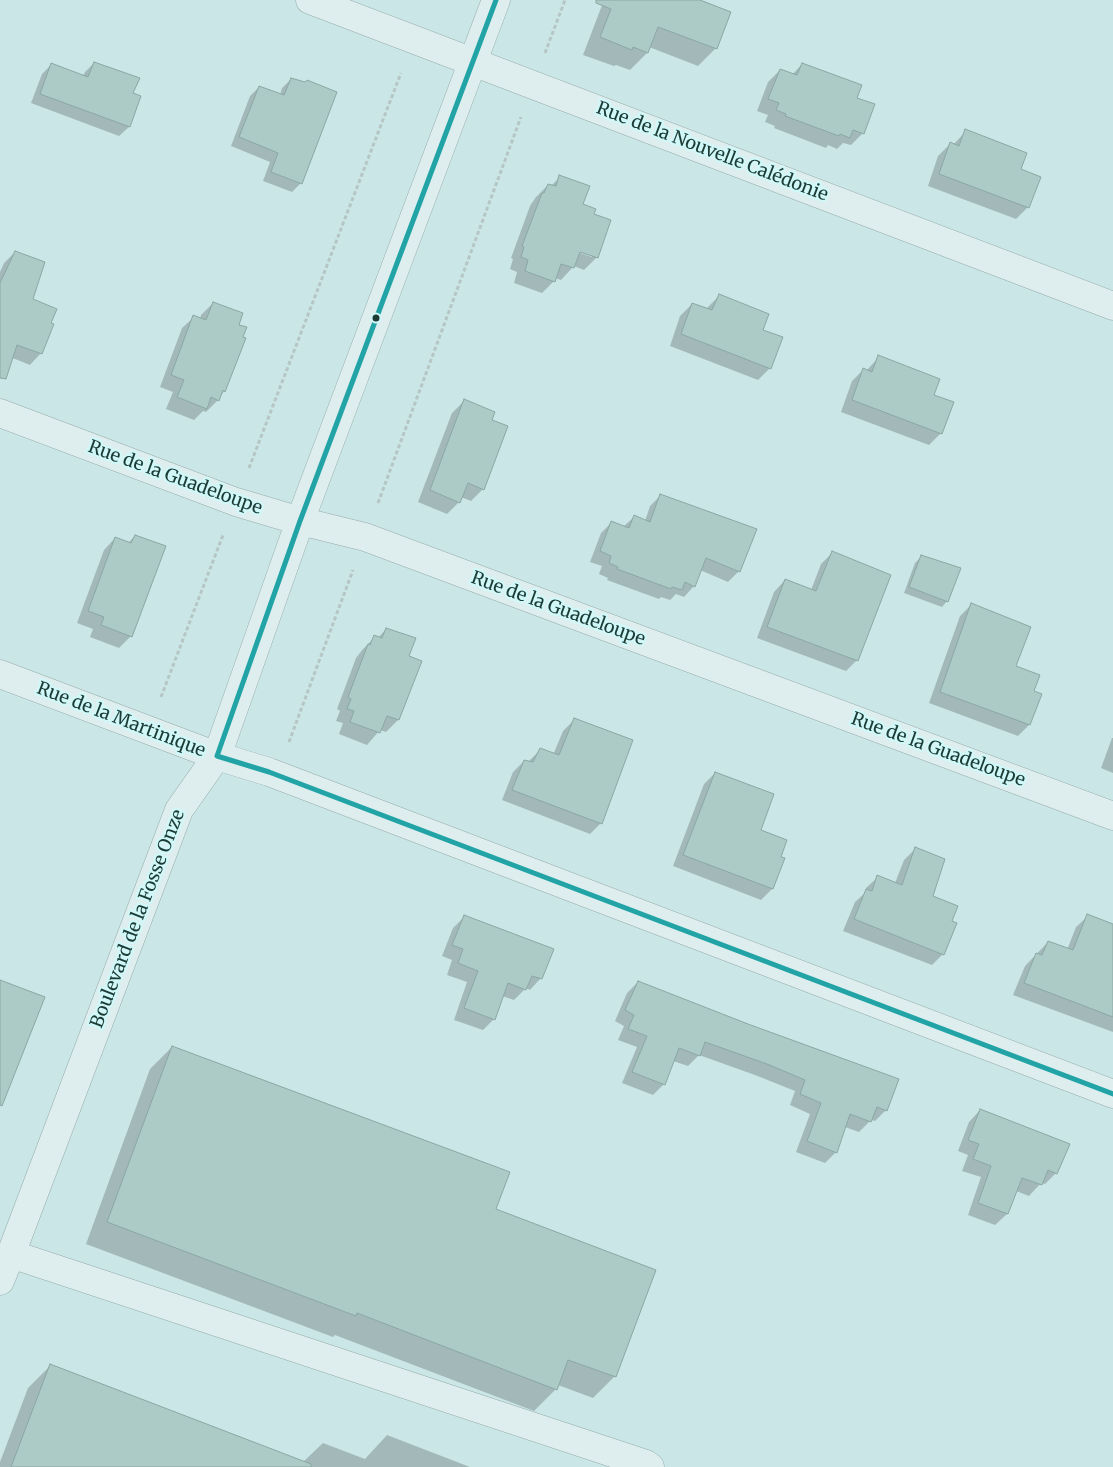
<!DOCTYPE html>
<meta charset="utf-8">
<style>
body{margin:0}
canvas{display:block;background:#cbe6e7}
</style>
<canvas width="1113" height="1467"></canvas>
<script>
const c = document.querySelector('canvas').getContext('2d');
c.lineJoin = 'round';
function paint(path, color) { c.fillStyle = color; c.fill(path, 'evenodd'); }
const toPath = rows => new Path2D(rows.map(r => 'M' + r).join(''));
function trace(path, color, width, dash) { c.strokeStyle = color; c.lineWidth = width; c.lineCap = dash ? 'butt' : 'round'; c.setLineDash(dash || []); c.stroke(path); }
function drawText(font, color, halo, rows, align = 'center') {
  c.font = font + ' Merriweather,serif'; c.lineWidth = 4.5; c.setLineDash([]); c.textBaseline = 'middle'; c.strokeStyle = halo; c.fillStyle = color; for (const [text, x, y, turn = 0] of rows) {
    c.save(); c.translate(x, y); c.rotate((+turn || 0) * Math.PI / 180); c.textAlign = isNaN(turn) ? turn : align; if (halo) c.strokeText(text, 0, 0); c.fillText(text, 0, 0); c.restore();
  }
}
paint(toPath([
 [604,0,697,0,716,48,698,66,649,47,647,53,630,70,616,65,614,66,583,55],
 [94,63,131,94,139,97,129,127,119,136,31,103,42,74,52,64,83,76,85,72],
 [802,64,855,98,863,133,851,145,843,143,837,149,828,145,826,148,774,128,775,126,765,122,768,115,757,111,768,82,780,70,792,75],
 [291,79,301,183,292,192,263,181,270,162,231,146,250,96,259,87,280,95,282,88],
 [966,131,1020,170,1028,207,1016,219,928,186,938,156,950,144,953,145],
 [560,177,582,205,592,215,610,221,596,258,584,270,574,266,561,280,555,278,554,281,542,293,514,283,517,272,510,269,513,259,511,258,530,206,536,197,548,185,551,186],
 [575,249,592,255,592,257,574,251],
 [15,252,31,300,41,353,30,365,0,353,0,272,4,263],
 [719,296,761,331,770,368,758,380,670,346,680,316,692,304,706,309],
 [213,303,224,391,218,400,206,412,203,411,194,420,166,409,173,392,160,387,182,328,194,317,200,319,201,315],
 [879,357,932,396,941,433,929,445,841,412,852,381,863,370,866,371],
 [464,401,491,421,483,489,471,501,461,497,459,502,447,514,418,502,452,413],
 [660,496,739,571,728,582,700,570,694,586,684,597,676,594,670,600,661,597,659,599,607,580,608,578,599,574,602,566,590,562,601,533,611,523,623,527,634,517,645,521,650,506],
 [135,536,131,636,119,648,90,637,93,629,77,623,104,550,115,538,128,543],
 [833,552,857,660,846,671,757,638,774,592,785,580,811,590,821,564],
 [921,557,947,601,942,607,904,593,915,563],
 [971,605,1032,692,1029,725,1018,736,929,703,960,616],
 [386,629,408,657,420,662,398,720,386,732,380,730,367,745,339,734,343,723,336,721,340,711,337,709,356,658,363,649,375,637,378,638],
 [574,720,631,741,600,824,590,834,502,800,513,772,524,761,528,762,540,750,553,755,563,731],
 [1112,738,1113,738,1113,773,1101,768],
 [715,773,779,858,783,859,772,889,761,900,673,866,704,784],
 [915,849,931,897,950,921,943,954,932,965,843,931,855,902,865,893,866,888,878,877,895,883,904,860],
 [1088,916,1113,925,1113,1032,1013,995,1025,966,1048,942,1067,950,1076,927],
 [464,917,541,978,530,990,526,988,514,1000,502,996,494,1019,483,1030,454,1020,467,982,447,975,452,960,442,956,453,928],
 [638,982,886,1110,875,1121,871,1120,859,1132,845,1127,836,1152,825,1163,796,1152,810,1114,790,1105,795,1091,755,1075,699,1055,688,1066,673,1061,664,1084,653,1095,622,1083,637,1047,618,1040,624,1026,615,1021,627,993],
 [172,1047,494,1210,615,1376,593,1398,558,1385,556,1389,534,1411,335,1335,333,1337,86,1244,150,1069],
 [980,1110,1056,1173,1045,1184,1041,1183,1029,1196,1016,1191,1007,1214,995,1225,968,1215,981,1177,962,1171,968,1155,958,1151,969,1122],
 [50,1366,303,1462,323,1443,365,1459,387,1435,470,1467,0,1467,0,1462,28,1388]
]), '#0003');
const building = toPath([
 [596,0,700,0,731,12,717,49,658,27,648,53,633,47,632,50,600,37,611,9,596,3,596,0],
 [94,62,140,78,133,93,141,96,130,127,40,94,51,63,88,77,94,62],
 [802,63,862,85,857,98,875,104,864,134,853,130,850,138,840,134,839,136,785,116,786,114,776,110,779,103,768,99,780,69,797,75,802,63],
 [291,78,305,82,307,80,337,92,302,184,271,172,278,153,239,137,259,86,284,95,291,78],
 [965,129,1027,153,1021,169,1041,177,1029,208,939,174,950,142,959,146,965,129],
 [559,175,590,186,583,204,596,209,594,214,611,220,598,258,580,252,574,268,561,264,555,282,525,271,528,260,521,257,524,247,522,246,542,193,544,193,548,184,556,186,559,175],
 [15,251,45,262,33,299,57,309,51,323,54,324,42,354,17,345,6,379,0,378,0,283,15,251],
 [719,294,769,314,763,330,783,337,771,369,681,334,692,303,712,310,719,294],
 [213,302,243,313,239,325,247,327,243,337,246,338,225,392,223,390,219,401,211,397,207,409,177,397,184,380,171,375,193,315,206,320,213,302],
 [878,355,940,379,934,395,954,402,942,434,852,400,863,368,872,372,878,355],
 [464,399,495,412,492,420,508,426,484,490,468,483,460,503,430,490,464,399],
 [660,494,757,529,740,572,706,558,695,587,685,582,682,590,672,587,671,589,617,569,618,567,609,563,611,556,600,551,611,521,629,528,634,515,650,522,660,494],
 [135,535,166,546,132,637,101,625,104,617,88,611,115,537,131,543,135,535],
 [832,551,891,575,858,661,767,627,785,579,816,591,832,551],
 [921,555,961,568,948,602,909,587,921,555],
 [971,603,1031,627,1016,666,1040,675,1034,691,1042,694,1030,725,940,692,971,603],
 [386,628,416,638,409,656,422,661,399,720,387,716,380,733,350,722,354,711,347,709,351,699,348,697,368,644,370,645,374,635,382,638,386,628],
 [574,718,633,740,602,824,512,790,524,760,533,762,540,748,559,755,574,718],
 [715,772,774,794,761,830,787,840,781,857,785,858,773,889,683,855,715,772],
 [915,847,945,859,933,896,958,906,952,921,957,923,944,955,854,919,866,889,872,891,877,875,902,885,915,847],
 [1087,914,1113,924,1113,1017,1024,983,1036,953,1042,955,1048,941,1073,950,1087,914],
 [464,915,554,949,542,979,532,976,526,990,508,983,495,1020,464,1008,478,971,458,963,463,949,452,945,464,915],
 [0,980,45,997,2,1106,0,1105,0,980],
 [638,981,748,1024,899,1079,887,1111,877,1107,871,1122,850,1114,837,1153,807,1141,821,1103,800,1094,805,1080,767,1064,705,1042,700,1056,679,1048,665,1085,632,1072,647,1036,628,1029,634,1015,625,1010,638,981],
 [172,1046,510,1172,496,1209,656,1270,616,1377,568,1360,557,1390,357,1313,356,1316,107,1222,172,1046],
 [980,1109,1070,1144,1057,1174,1048,1170,1042,1185,1022,1178,1008,1214,978,1203,991,1166,973,1159,979,1144,968,1140,980,1109],
 [50,1364,311,1464,311,1467,11,1467,50,1364]
]);
paint(building, '#accac6');
trace(building, '#8aa7a3', 1);
const minor = toPath([
 [310,0,1113,306],
 [0,413,236,502,300,521,365,537,1113,816],
 [0,674,217,756,269,772,1113,1094],
 [11,1254,179,810,217,756,300,521,496,0],
 [0,1281,11,1254,646,1464,650,1467]
]);
trace(minor, '#95acaa', 29);
trace(toPath([
 [545,53,565,0],
 [249,468,401,73],
 [378,503,521,117],
 [161,697,223,535],
 [289,742,353,570]
]), '#b5c6c5', 3, [4, 2.5]);
trace(minor, '#deeeee', 28);
trace(toPath([
 [496,0,300,521,217,756,269,772,1113,1094]
]), '#22a4a7', 5);
for (const [x, y, r, color] of [
 [376,318,4.5,"#1c3b35"]
]) { const dot = new Path2D(); dot.arc(x, y, r, 0, 2 * Math.PI); c.fillStyle = color; c.fill(dot); trace(dot, '#d0f8f9', 2); }
drawText('18px', '#1c3b35', '#d0f8f9', [
 ["Rue de la Nouvelle Calédonie",712,152,21],
 ["Rue de la Guadeloupe",175,478,20],
 ["Rue de la Guadeloupe",558,609,20],
 ["Rue de la Martinique",121,720,21],
 ["Rue de la Guadeloupe",938,750,20],
 ["Boulevard de la Fosse Onze",138,919,-69]
]);
</script>
